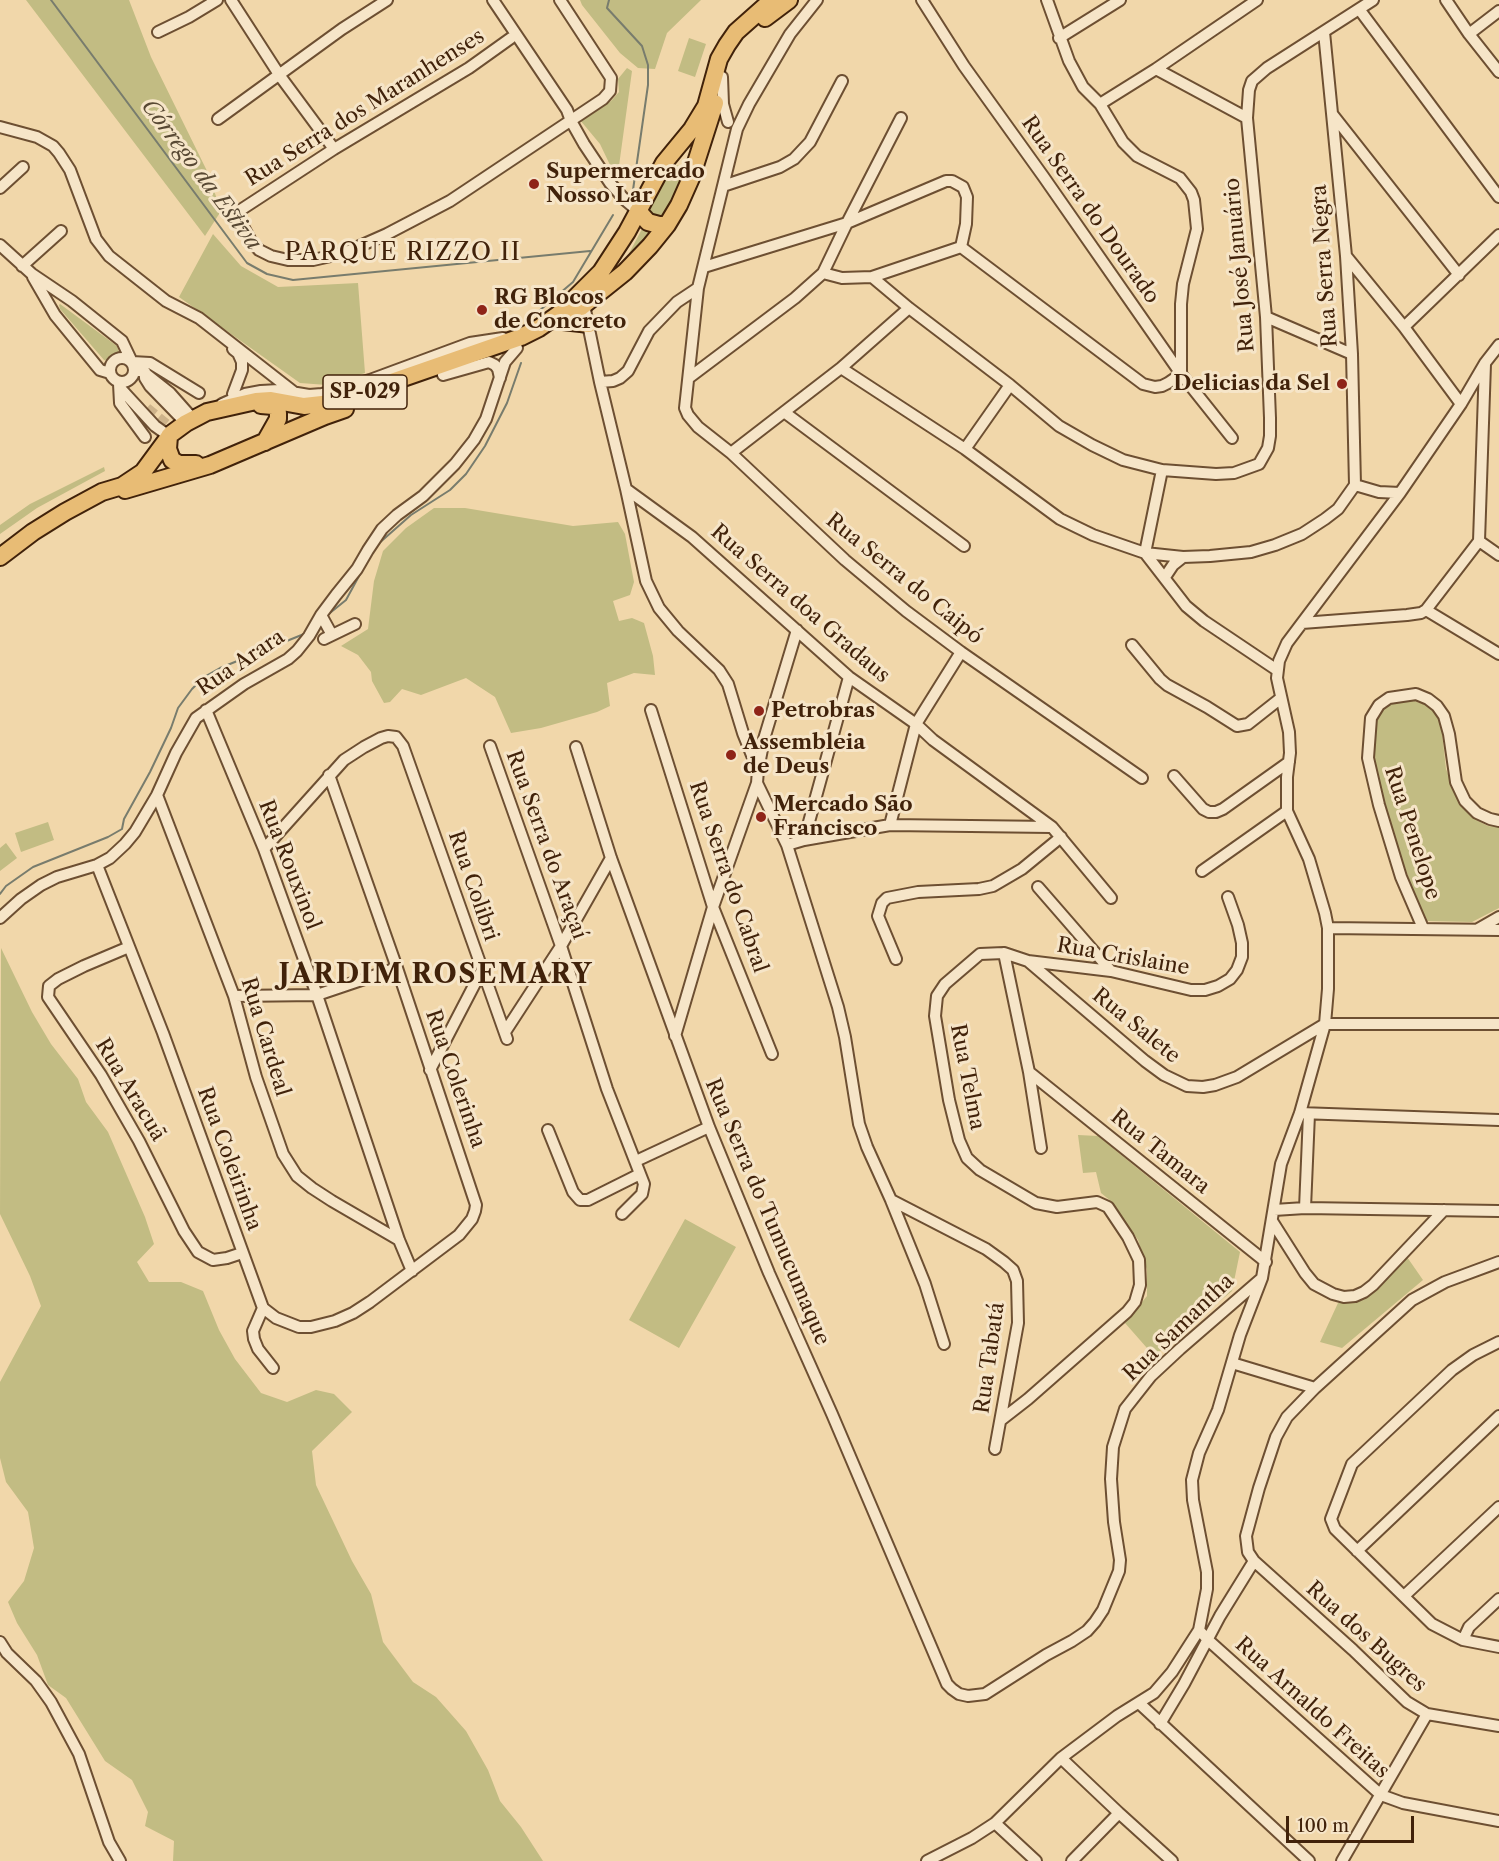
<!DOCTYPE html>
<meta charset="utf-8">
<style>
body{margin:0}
#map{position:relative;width:1499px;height:1861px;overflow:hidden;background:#f1d7aa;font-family:"Libre Caslon Text",serif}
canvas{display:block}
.scale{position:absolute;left:1286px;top:1816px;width:128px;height:27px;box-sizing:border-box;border:3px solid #41220a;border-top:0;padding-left:8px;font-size:18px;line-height:21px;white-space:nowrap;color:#41220a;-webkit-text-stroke:4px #f6e5c8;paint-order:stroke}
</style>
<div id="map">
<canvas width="1499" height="1861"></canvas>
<div class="scale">100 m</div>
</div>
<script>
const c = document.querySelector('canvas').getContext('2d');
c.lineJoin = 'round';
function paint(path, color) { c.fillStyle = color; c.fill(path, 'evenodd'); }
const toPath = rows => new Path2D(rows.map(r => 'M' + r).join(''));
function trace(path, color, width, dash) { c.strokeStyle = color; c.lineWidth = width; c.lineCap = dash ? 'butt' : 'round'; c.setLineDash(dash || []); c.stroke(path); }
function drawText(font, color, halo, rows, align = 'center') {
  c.font = font + ' "Libre Caslon Text",serif'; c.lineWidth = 6; c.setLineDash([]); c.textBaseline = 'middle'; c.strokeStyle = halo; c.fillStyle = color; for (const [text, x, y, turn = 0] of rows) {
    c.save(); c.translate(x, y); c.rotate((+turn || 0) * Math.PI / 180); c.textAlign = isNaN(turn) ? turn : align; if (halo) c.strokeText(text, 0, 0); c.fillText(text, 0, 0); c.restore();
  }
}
paint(toPath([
 [26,0,129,0,151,57,208,173,221,211,205,236],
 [580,0,701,0,667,33,655,69,638,68,620,53,582,5],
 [689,38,706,44,695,77,678,71],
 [627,68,632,71,618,173,610,165,600,144,580,120,611,101,619,92,618,79],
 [675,165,681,166,686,176,666,217,660,219,653,215,650,209,670,167],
 [643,227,654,235,625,261],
 [213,234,241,266,278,287,358,283,365,373,327,385,300,383,179,297],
 [60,304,117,346,119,352,117,357,108,361,104,360,60,309,59,305],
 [104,467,105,471,37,508,0,534,0,525,30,504],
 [434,508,465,508,573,526,618,522,625,534,634,582,630,595,613,601,619,621,632,618,644,623,653,656,655,675,634,673,607,683,610,706,597,712,541,728,511,733,495,697,466,678,421,695,402,689,390,702,384,703,372,681,371,672,358,655,341,646,368,629,374,581,383,551,406,528],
 [1411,700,1429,706,1437,715,1441,724,1446,769,1461,806,1476,820,1488,826,1499,827,1499,908,1472,922,1427,921,1423,918,1382,805,1370,758,1373,724,1379,714,1388,705,1393,703],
 [48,822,54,840,21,852,15,833],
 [6,843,17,858,0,871,0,848],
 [1,948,32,1012,51,1044,78,1079,86,1102,108,1132,145,1217,154,1244,137,1262,149,1282,181,1282,203,1291,219,1330,235,1359,261,1393,287,1402,316,1390,334,1394,352,1412,312,1451,316,1485,352,1561,371,1594,383,1642,413,1682,436,1697,466,1731,488,1770,500,1801,521,1827,543,1861,173,1861,174,1841,145,1826,148,1812,132,1780,105,1761,66,1698,48,1685,37,1655,17,1623,8,1602,24,1581,34,1548,28,1512,6,1482,0,1458,0,1382,41,1306,30,1276,0,1214],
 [1078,1135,1098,1136,1240,1252,1232,1291,1154,1356,1125,1323,1147,1296,1147,1270,1138,1240,1112,1202,1101,1193,1096,1172,1083,1173],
 [685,1219,736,1247,679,1348,629,1320],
 [1407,1257,1423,1280,1342,1348,1320,1342,1338,1303,1364,1300]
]), '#c2bc83');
trace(toPath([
 [51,0,247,263,267,274,293,280,590,251],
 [609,0,607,8,642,46,648,65,648,85,633,190],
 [532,317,573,282,613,215],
 [377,545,411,515,450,490,466,474,485,446,507,403,521,363],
 [325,617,346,600,365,565],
 [0,894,6,886,33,867,108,837,122,829,124,819,150,772,171,728,178,708,192,689,204,677,220,668,304,634]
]), '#787c6d', 2);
trace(toPath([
 [147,408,175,431]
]), '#ceb38a', 10, [10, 5]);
const minor = toPath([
 [231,0,280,76,334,149],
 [493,0,567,110,571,121,584,144,610,183,625,200,638,211],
 [817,0,790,34,749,104,737,129,698,288,685,408,688,415,698,427,731,453,845,560,906,611,961,652,1142,778],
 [922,0,964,66,1043,176,1181,374,1232,438],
 [1047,0,1069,61,1083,87,1100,104,1123,142,1137,156,1180,178,1191,192,1194,200,1197,229,1183,284,1181,304,1181,374],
 [1446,0,1469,34,1499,72],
 [1359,9,1499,197],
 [158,32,189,17,217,0],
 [1469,34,1499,11],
 [511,38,469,68,334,149,239,211,238,217,251,241,259,250,271,256,288,260,313,260,344,253,387,234,450,201,603,99,610,91,611,78,560,0],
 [1059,38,1120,0],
 [1156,69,1247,118],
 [722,77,723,104,728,122],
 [1100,104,1156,69,1257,0],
 [1333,115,1459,275],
 [218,119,342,29,387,0],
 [0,127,37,137,53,146,59,153,70,170,96,239,109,256,166,301,199,318,295,393],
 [723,186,780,167,794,159,810,142,842,81],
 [0,188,23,167],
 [0,245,32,274,72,301,122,341,132,362,150,363,199,393],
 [961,247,1143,384,1155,387,1162,386,1168,383,1181,374],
 [1346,256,1404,327,1461,404],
 [22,266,61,231],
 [704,267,847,223,946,181,952,181,963,187,967,197,966,224,961,247],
 [823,273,842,278,872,277,961,247],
 [33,277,55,315,100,370,110,373],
 [872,277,909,308,1010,385,1059,426,1092,445,1123,460,1162,470,1216,474,1234,473,1259,464,1268,448,1270,436,1270,418,1266,317,1247,118,1249,90,1252,81,1267,68,1373,0],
 [584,305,600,382,626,489,646,581,659,608,678,631,719,670,728,684,743,733,758,770,757,783,787,845,838,1007,845,1037,859,1124,867,1147,891,1200,925,1284,944,1344],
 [1266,317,1352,354],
 [1404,327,1499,235],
 [233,349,238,353,242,362,242,370,233,394],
 '110 370a12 12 0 1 1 24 0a12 12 0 1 1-24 0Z',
 [841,368,965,449,1060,519,1093,535,1145,553,1183,557,1210,556,1251,552,1275,545,1302,534,1325,519,1338,509,1355,485,1352,354,1346,256,1324,32],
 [135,370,145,372,145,378,150,386,186,423],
 [146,374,170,393,193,419],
 [443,375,489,362,495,365,498,369,500,378],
 [690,377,795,298,823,273,847,223,901,118],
 [600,382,613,381,620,378,628,371,649,331,677,302,698,288],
 [119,384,120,388,155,426,169,436],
 [119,384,120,403,145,437],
 [222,404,245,394,261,391,279,390,309,395,322,394,370,380,470,343,503,338],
 [784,412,964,546],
 [965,449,1010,385],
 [731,453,841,368,909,308],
 [1355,485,1379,492,1400,493],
 [626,489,692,537,849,677,916,724,933,740,1052,827,1111,898],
 [1479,541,1499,555],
 [1145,553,1186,606,1204,621,1277,670],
 [1145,553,1162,470],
 [1165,577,1173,565,1183,557],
 [1426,610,1499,654],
 [321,615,332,635],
 [1302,623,1407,615,1421,613,1426,610,1479,541,1485,364],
 [324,639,355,624],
 [1132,645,1160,679,1167,685,1207,707,1237,726,1248,724,1281,698],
 [206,710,264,849,317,995,399,1240,412,1271],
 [651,710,713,907,772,1054],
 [490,746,561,946,607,1089,644,1184,642,1194,622,1214],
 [576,747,611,858,709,1127,769,1273,832,1414,947,1684,952,1689,959,1694,968,1696,985,1694,1046,1655,1072,1641,1087,1631,1095,1622,1103,1610,1119,1571,1120,1560,1114,1522,1111,1479,1113,1447,1125,1409,1151,1376,1180,1349,1262,1278],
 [758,770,764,739,797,630],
 [1174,776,1203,809,1209,812,1216,812,1223,809,1289,762],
 [157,795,234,996,256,1077,283,1154,297,1176,312,1188,332,1201,399,1240],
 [890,825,916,724,961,652],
 [804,840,849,677],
 [787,845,804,840,890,825,1051,827],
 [264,849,344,760,364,747,381,738,388,736,396,737,403,746,414,777,507,1039],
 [97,865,163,1033,263,1308,276,1318,299,1327,311,1327,335,1321,353,1313,370,1302,459,1235,472,1219,475,1211,476,1205,397,968,329,775],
 [1202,871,1287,811],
 [1038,887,1111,971],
 [0,918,21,899,41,885,57,877,97,865,110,858,125,844,135,832,157,795,176,753,196,718,244,684,288,659,297,651,309,636,321,615,336,595,357,569,368,550,382,529,397,515,423,496,455,464,474,440,486,419,505,362,517,348],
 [1328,928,1499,930],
 [1423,928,1401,877,1379,805,1368,758,1371,718,1379,705,1389,698,1416,694,1428,699,1437,706,1444,716,1449,734,1456,782,1465,801,1477,813,1490,819,1499,821],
 [1478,929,1499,917],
 [129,947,84,966,58,979,49,986,48,997,101,1075,139,1141,184,1231,198,1252,213,1260,227,1258,242,1253],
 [1004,953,1029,1072,1041,1148],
 [896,959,878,916,882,903,887,898,918,892,979,889,993,886,1022,869,1061,837],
 [1029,962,1145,1061,1164,1075,1187,1086,1203,1087,1215,1085,1237,1077,1325,1024],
 [234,996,317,995,397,968],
 [1325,1024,1499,1024],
 [505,1032,561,946,611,858],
 [675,1036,713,907,757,783],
 [430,1070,482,970],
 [1029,1072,1266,1262],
 [1300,1113,1499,1120],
 [548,1130,573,1192,580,1200,588,1200,640,1174],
 [636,1161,709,1127],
 [891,1200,986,1249,1004,1262,1013,1270,1017,1281,1018,1323,995,1449],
 [1305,1208,1309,1114],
 [1274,1210,1305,1208,1499,1211],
 [1272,1221,1305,1273,1314,1284,1333,1294,1344,1297,1355,1296,1364,1292,1373,1285,1444,1210],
 [1499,1262,1445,1282,1412,1300,1315,1388,1287,1417,1276,1437,1259,1488,1246,1536,1248,1552,1254,1561,1353,1650,1407,1702,1427,1714,1499,1726],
 [263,1308,253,1331,254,1339,258,1349,273,1368],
 [1499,1342,1473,1355,1452,1370,1352,1464,1331,1519,1335,1529,1432,1624,1463,1640,1499,1647],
 [1232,1363,1315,1388],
 [1001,1420,1028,1399,1127,1312,1135,1302,1140,1285,1139,1260,1128,1237,1108,1207,1097,1202,1057,1207,1036,1203,980,1170,967,1158,959,1140,949,1100,935,1016,937,996,945,984,980,954,1004,953,1028,961,1111,971,1191,990,1205,990,1218,986,1230,979,1237,970,1242,957,1242,943,1238,925,1228,897],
 [1357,1551,1499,1416],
 [1404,1596,1499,1507],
 [1199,1630,1208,1640,1381,1795,1403,1803,1499,1821],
 [1463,1640,1469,1627,1499,1599],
 [0,1642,7,1653,36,1681,51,1702,79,1754,109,1842,120,1861],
 [1139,1703,1309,1861],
 [1160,1724,1184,1684,1220,1616,1254,1561],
 [1061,1758,1119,1813,1172,1861],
 [995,1823,1036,1861],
 [927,1861,972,1838,995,1823,1061,1758,1117,1716,1154,1693,1172,1672,1199,1630,1207,1589,1207,1572,1193,1500,1192,1480,1199,1453,1218,1410,1240,1335,1262,1278,1281,1164,1300,1113,1325,1024,1328,989,1328,928,1325,913,1309,859,1287,811,1287,777,1290,753,1289,732,1277,678,1279,661,1287,643,1302,623,1400,493,1461,404,1485,363,1499,345],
 [1072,1861,1119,1813],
 [1342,1861,1427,1714]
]);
const highway = toPath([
 [765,18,789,0],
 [638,211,648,222,659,225,667,225],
 [570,316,625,272,650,246,667,225,679,205,691,178,715,103],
 [563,321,589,324],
 [261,405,273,406,276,408,278,413,278,419,265,442],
 [169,436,168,449,172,460,179,464,196,464],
 [125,490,210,465,325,416,345,409],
 [0,557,33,532,65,512,102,492,122,486,143,472,171,434,186,423,207,412,256,401,271,400,304,406,331,403,521,337,539,328,559,314,601,272,627,232,664,163,692,129,706,106,719,59,727,45,736,32,772,0]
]);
trace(minor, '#6d4f32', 14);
trace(highway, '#41220a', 20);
trace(minor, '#f6e5c8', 10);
trace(highway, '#e8bc75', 16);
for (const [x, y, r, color] of [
 [534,184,6,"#8f2418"],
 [482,310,6,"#8f2418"],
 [1342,384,6,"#8f2418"],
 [759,711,6,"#8f2418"],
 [731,755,6,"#8f2418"],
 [761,817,6,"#8f2418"]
]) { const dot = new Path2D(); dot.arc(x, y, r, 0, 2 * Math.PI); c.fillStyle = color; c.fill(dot); trace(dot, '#f6e5c8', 2); }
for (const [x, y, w] of [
 [365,392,84]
]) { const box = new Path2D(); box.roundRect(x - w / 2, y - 17, w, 34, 4.5); c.fillStyle = '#f6e5c8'; c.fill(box); trace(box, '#41220a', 1.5); }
drawText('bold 20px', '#41220a', null, [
 ["SP-029",365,392]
]);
drawText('21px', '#41220a', '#f6e5c8', [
 ["Rua Serra dos Maranhenses",365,108,-32],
 ["Rua Serra do Dourado",1090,210,55],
 ["Rua José Januário",1240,265,-95],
 ["Rua Serra Negra",1325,266,-94],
 ["Rua Serra do Caipó",904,579,39],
 ["Rua Serra doa Gradaus",800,604,41],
 ["Rua Arara",241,663,-34],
 ["Rua Penelope",1412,833,72],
 ["Rua Serra do Araçaí",546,845,70],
 ["Rua Rouxinol",289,865,69],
 ["Rua Serra do Cabral",728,877,71],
 ["Rua Colibri",473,886,71],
 ["Rua Crislaine",1123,957,10],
 ["Rua Salete",1136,1026,39],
 ["Rua Cardeal",265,1037,73],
 ["Rua Telma",967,1077,79],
 ["Rua Colerinha",455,1079,71],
 ["Rua Aracuã",130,1090,59],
 ["Rua Tamara",1160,1152,39],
 ["Rua Coleirinha",229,1159,70],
 ["Rua Serra do Tumucumaque",767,1212,67],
 ["Rua Samantha",1179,1328,-44],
 ["Rua Tabatá",990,1358,-82],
 ["Rua dos Bugres",1366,1637,42],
 ["Rua Arnaldo Freitas",1312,1708,42]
]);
drawText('bold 21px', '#41220a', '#f6e5c8', [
 ["Supermercado",546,172],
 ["Nosso Lar",546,196],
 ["RG Blocos",494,298],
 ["de Concreto",494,322],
 ["Delicias da Sel",1330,384,"right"],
 ["Petrobras",771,711],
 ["Assembleia",743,743],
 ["de Deus",743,767],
 ["Mercado São",773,805],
 ["Francisco",773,829]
], 'left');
drawText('italic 22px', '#584833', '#f6e5c8', [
 ["Córrego da Estiva",201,175,53]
]);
c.letterSpacing = '1.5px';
drawText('24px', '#41220a', '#f6e5c8', [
 ["PARQUE RIZZO II",403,253]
]);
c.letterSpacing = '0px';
c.letterSpacing = '1.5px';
drawText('bold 27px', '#41220a', '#f6e5c8', [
 ["JARDIM ROSEMARY",436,975]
]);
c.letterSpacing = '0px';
</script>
